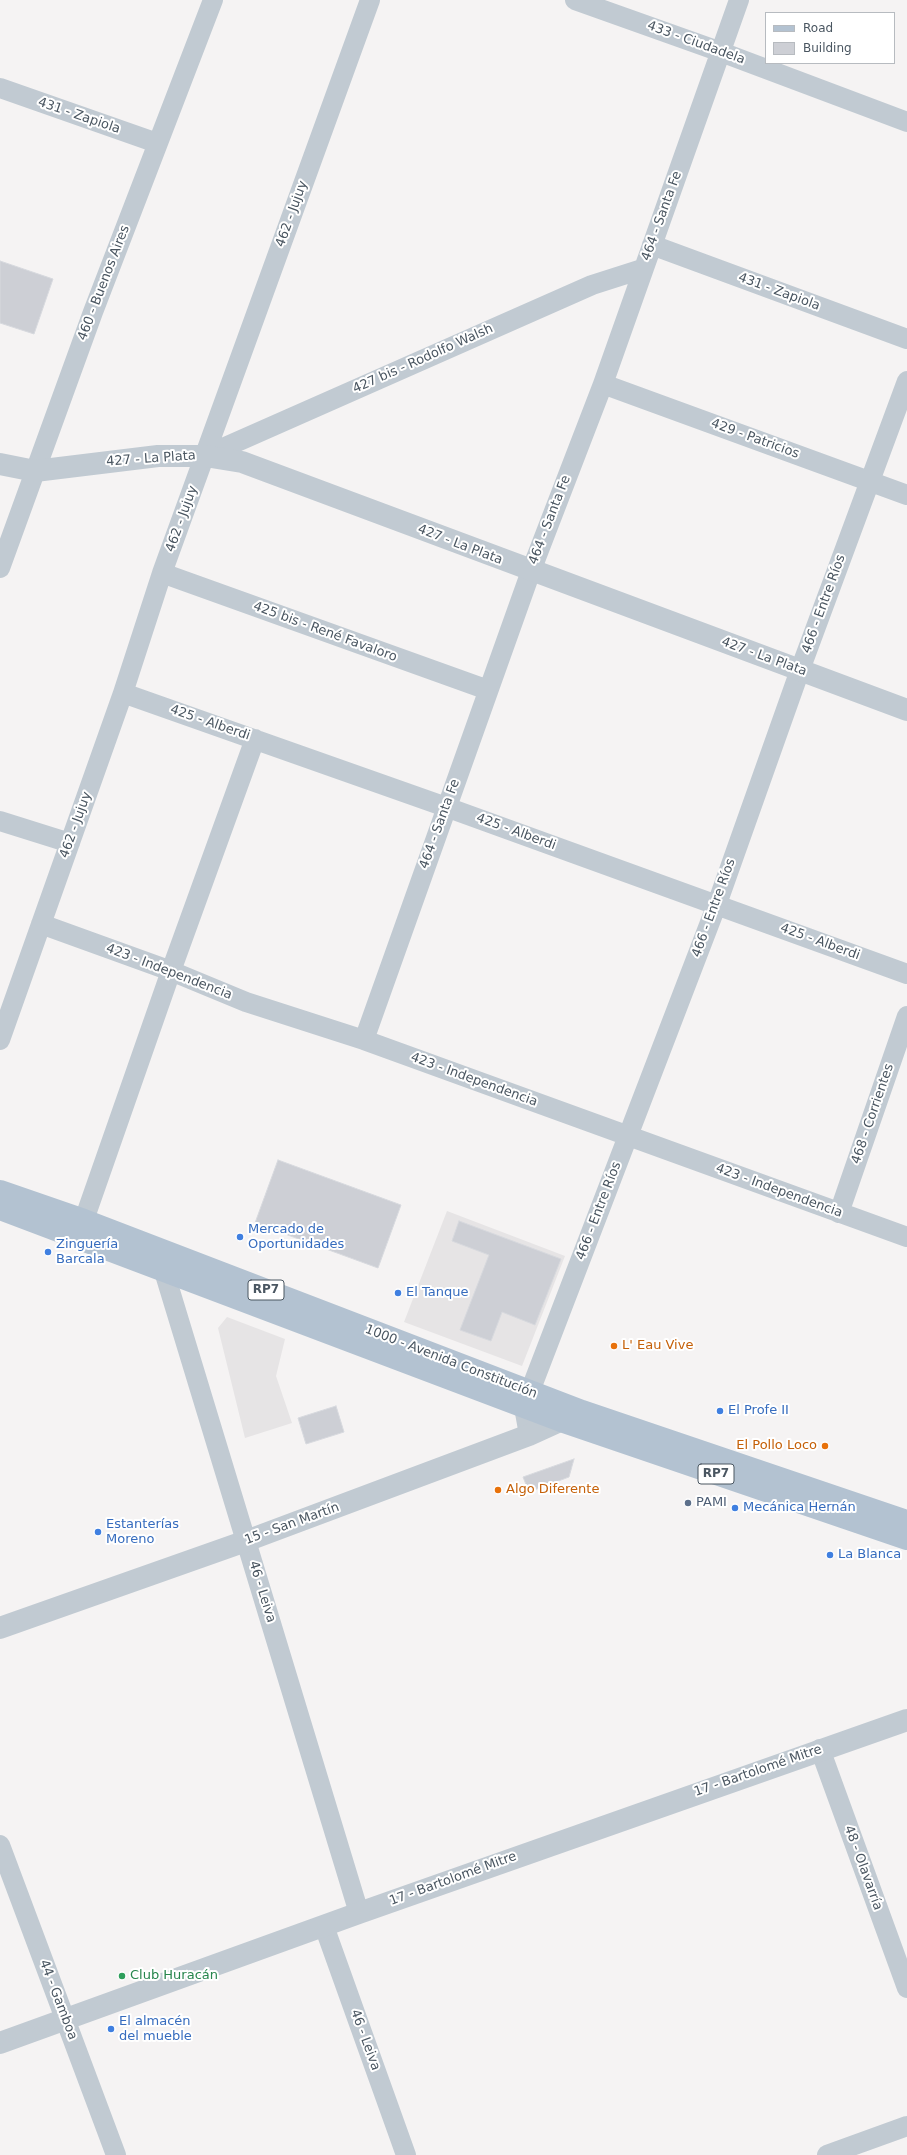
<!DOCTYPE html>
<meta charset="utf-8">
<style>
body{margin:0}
#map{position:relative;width:907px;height:2155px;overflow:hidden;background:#f5f3f3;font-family:"DejaVu Sans",sans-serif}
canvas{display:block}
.legend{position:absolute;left:765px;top:12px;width:130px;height:52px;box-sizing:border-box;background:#fff;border:1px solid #b7bbc0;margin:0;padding:5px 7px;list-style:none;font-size:12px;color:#4a5661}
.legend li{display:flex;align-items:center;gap:8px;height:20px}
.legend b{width:20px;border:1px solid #b7bbc0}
</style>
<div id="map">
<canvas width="907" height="2155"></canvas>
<ul class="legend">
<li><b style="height:5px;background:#b3c2d1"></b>Road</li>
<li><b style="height:11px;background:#cdcfd5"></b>Building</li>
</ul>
</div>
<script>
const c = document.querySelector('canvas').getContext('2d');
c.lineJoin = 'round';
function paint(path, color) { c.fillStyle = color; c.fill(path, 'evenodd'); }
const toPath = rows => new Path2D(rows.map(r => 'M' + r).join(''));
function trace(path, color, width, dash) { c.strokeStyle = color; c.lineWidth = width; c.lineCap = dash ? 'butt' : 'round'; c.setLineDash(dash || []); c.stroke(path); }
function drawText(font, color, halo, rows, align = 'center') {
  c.font = font + ' "DejaVu Sans",sans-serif'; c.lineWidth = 4; c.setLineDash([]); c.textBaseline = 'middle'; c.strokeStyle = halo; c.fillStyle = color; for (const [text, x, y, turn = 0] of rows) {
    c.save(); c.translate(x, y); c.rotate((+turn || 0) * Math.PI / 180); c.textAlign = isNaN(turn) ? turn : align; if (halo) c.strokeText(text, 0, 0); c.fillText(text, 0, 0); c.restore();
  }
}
paint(toPath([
 [447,1211,565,1256,522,1366,404,1322],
 [227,1317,285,1339,276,1376,292,1423,245,1438,218,1328]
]), '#e6e4e5');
const building = toPath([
 [0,261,53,279,34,334,0,323,0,261],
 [278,1160,401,1205,378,1268,255,1223,278,1160],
 [459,1221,561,1259,535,1325,502,1312,491,1341,460,1330,489,1255,452,1241,459,1221],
 [336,1406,344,1432,306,1444,298,1418,336,1406],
 [574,1459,569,1477,529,1492,523,1477,574,1459]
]);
paint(building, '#cdcfd5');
trace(building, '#d7d9de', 1);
trace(toPath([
 [575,0,721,52,907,122],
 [0,88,157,143],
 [652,245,907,339],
 [603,384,907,495],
 [205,456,592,285,642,269],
 [0,568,93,312,213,0],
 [162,573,488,690],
 [123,693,446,807,907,974],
 [0,821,70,843],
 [41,924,171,971,246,1002,364,1040,907,1237],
 [0,1040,123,693,162,573,370,0],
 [364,1040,531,571,603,384,739,0],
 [839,1213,907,1016],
 [84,1220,171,971,255,739],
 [160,1258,359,1913],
 [529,1435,524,1407,717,904,800,670,907,381],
 [820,1749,907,1988],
 [0,1845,116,2155],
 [324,1926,406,2155],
 [827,2155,907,2126]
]), '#c1cad2', 20);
trace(toPath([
 [0,464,35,471,158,456,205,456,242,462,907,710],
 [0,1628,246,1541,529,1435,573,1415],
 [0,2043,359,1913,907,1720]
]), '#c1cad2', 22);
trace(toPath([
 [0,1191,84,1220,582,1411,907,1521],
 [0,1209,561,1421,907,1539]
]), '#b3c2d1', 22);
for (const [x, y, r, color] of [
 [240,1237,4,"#3f7fe0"],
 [48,1252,4,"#3f7fe0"],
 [398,1293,4,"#3f7fe0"],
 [614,1346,4,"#e8710a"],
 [720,1411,4,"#3f7fe0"],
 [825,1446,4,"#e8710a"],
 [498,1490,4,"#e8710a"],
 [688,1503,4,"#5c6f8a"],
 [735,1508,4,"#3f7fe0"],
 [98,1532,4,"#3f7fe0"],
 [830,1555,4,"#3f7fe0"],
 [122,1976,4,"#2e9e5b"],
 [111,2029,4,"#3f7fe0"]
]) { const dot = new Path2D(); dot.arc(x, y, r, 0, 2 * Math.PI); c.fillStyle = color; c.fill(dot); trace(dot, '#fff', 1.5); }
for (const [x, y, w] of [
 [266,1290,36],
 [716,1474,36]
]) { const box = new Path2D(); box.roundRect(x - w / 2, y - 10, w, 20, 3); c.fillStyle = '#fff'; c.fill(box); trace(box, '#4a5661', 1); }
drawText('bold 12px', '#4a5661', null, [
 ["RP7",266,1290],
 ["RP7",716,1474]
]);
drawText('13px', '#4a5661', '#fff', [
 ["433 - Ciudadela",696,43,20],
 ["431 - Zapiola",79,116,19],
 ["462 - Jujuy",292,214,-70],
 ["464 - Santa Fe",662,216,-70],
 ["460 - Buenos Aires",104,283,-69],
 ["431 - Zapiola",779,292,20],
 ["427 bis - Rodolfo Walsh",423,359,-24],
 ["429 - Patricios",755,439,20],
 ["427 - La Plata",151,459,-4],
 ["462 - Jujuy",182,519,-70],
 ["464 - Santa Fe",550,520,-69],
 ["427 - La Plata",460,545,21],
 ["466 - Entre Ríos",824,604,-70],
 ["425 bis - René Favaloro",325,632,20],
 ["427 - La Plata",764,657,20],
 ["425 - Alberdi",210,723,19],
 ["464 - Santa Fe",440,824,-70],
 ["462 - Jujuy",76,825,-70],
 ["425 - Alberdi",516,832,20],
 ["466 - Entre Ríos",714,908,-70],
 ["425 - Alberdi",820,942,20],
 ["423 - Independencia",169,972,21],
 ["423 - Independencia",474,1080,20],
 ["468 - Corrientes",873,1114,-71],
 ["423 - Independencia",779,1191,20],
 ["466 - Entre Ríos",599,1211,-69],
 ["1000 - Avenida Constitución",451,1362,21],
 ["15 - San Martín",292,1524,-20],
 ["46 - Leiva",262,1592,73],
 ["17 - Bartolomé Mitre",758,1771,-19],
 ["48 - Olavarría",863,1868,70],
 ["17 - Bartolomé Mitre",453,1879,-20],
 ["44 - Gamboa",58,2000,69],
 ["46 - Leiva",365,2040,70]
]);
drawText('13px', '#366cbe', '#fff', [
 ["Mercado de",248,1230],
 ["Oportunidades",248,1245],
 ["Zinguería",56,1245],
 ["Barcala",56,1260],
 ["El Tanque",406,1293],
 ["El Profe II",728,1411],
 ["Mecánica Hernán",743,1508],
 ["Estanterías",106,1525],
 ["Moreno",106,1540],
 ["La Blanca",838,1555],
 ["El almacén",119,2022],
 ["del mueble",119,2037]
], 'left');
drawText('13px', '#c56008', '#fff', [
 ["L' Eau Vive",622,1346],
 ["El Pollo Loco",817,1446,"right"],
 ["Algo Diferente",506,1490]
], 'left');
drawText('13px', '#4e5e75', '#fff', [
 ["PAMI",696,1503]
], 'left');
drawText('13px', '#27864d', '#fff', [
 ["Club Huracán",130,1976]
], 'left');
</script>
